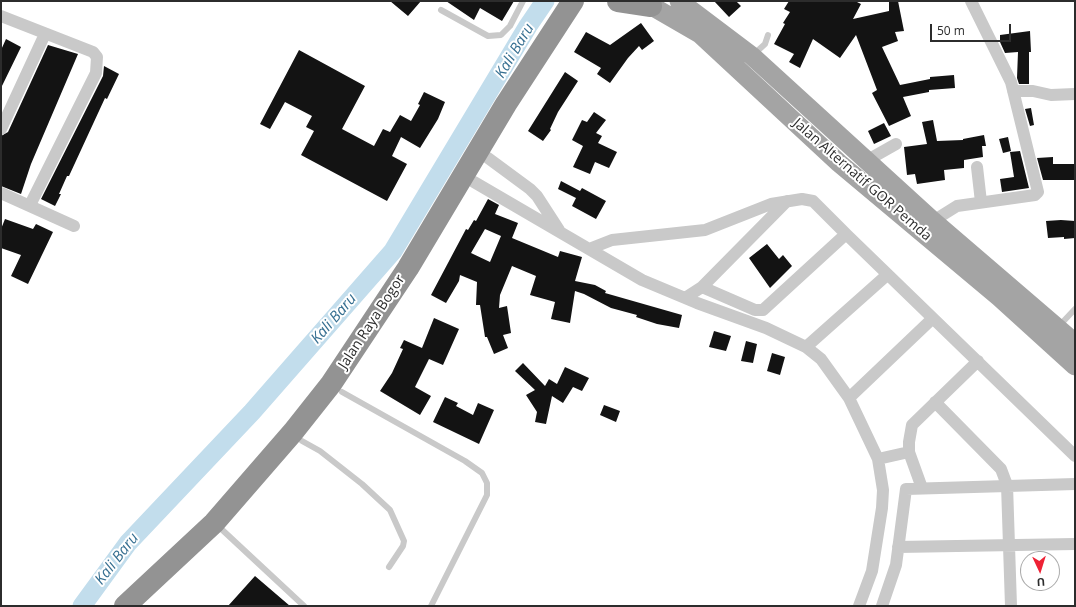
<!DOCTYPE html>
<style>
body{margin:0}
#map{position:relative;width:1076px;height:607px;overflow:hidden;background:#fff;font-family:"Open Sans",sans-serif}
canvas{display:block}
.frame{position:absolute;inset:0;border:2px solid #2c2c2c;pointer-events:none}
.north{position:absolute;left:1020px;top:551px;width:40px;height:40px;box-sizing:border-box;background:#fff;border:1px solid #ababab;border-radius:50%;rotate:176deg;font-size:11px;font-weight:700;line-height:16px;text-align:center;color:#2c2c2c}
.north::after{content:'';display:block;margin:auto;width:14px;height:18px;background:#ee2235;clip-path:polygon(50% 0,100% 100%,50% 72%,0 100%)}
.scale{position:absolute;left:930px;top:24px;width:81px;height:18px;box-sizing:border-box;border:2px solid #2c2c2c;border-top:0;padding-left:5px;font-size:12px;line-height:14px;white-space:nowrap;color:#2c2c2c;-webkit-text-stroke:3px #fff;paint-order:stroke}
</style>
<div id="map">
<canvas width="1076" height="607"></canvas>
<div class="frame"></div>
<div class="north">U</div>
<div class="scale">50 m</div>
</div>
<script>
const c = document.querySelector('canvas').getContext('2d');
c.lineJoin = 'round';
const toPath = rows => new Path2D(rows.map(r => 'M' + r).join(''));
function trace(path, color, width, dash) { c.strokeStyle = color; c.lineWidth = width; c.lineCap = dash ? 'butt' : 'round'; c.setLineDash(dash || []); c.stroke(path); }
function paint(path, color) { c.fillStyle = color; c.fill(path, 'evenodd'); }
function drawText(font, color, halo, rows, align = 'center') {
  c.font = font + ' "Open Sans",sans-serif'; c.lineWidth = 4; c.setLineDash([]); c.textBaseline = 'middle'; c.strokeStyle = halo; c.fillStyle = color; for (const [text, x, y, turn = 0] of rows) {
    c.save(); c.translate(x, y); c.rotate((+turn || 0) * Math.PI / 180); c.textAlign = isNaN(turn) ? turn : align; if (halo) c.strokeText(text, 0, 0); c.fillText(text, 0, 0); c.restore();
  }
}
trace(toPath([
 [82,606,128,543,252,412,393,251,528,26,545,1]
]), '#c2ddec', 19);
paint(toPath([
 [390,1,421,1,408,16],
 [446,1,514,1,502,21,480,8,474,20],
 [714,1,736,1,741,6,729,17],
 [789,1,855,1,861,4,853,19,889,11,889,1,898,1,904,31,895,32,898,41,882,47,900,85,930,79,930,77,954,75,955,88,929,90,929,92,903,97,911,116,889,126,872,93,877,90,856,35,840,58,813,39,800,68,789,62,794,54,774,44,785,24,783,23,790,12,784,9],
 [641,23,654,41,642,50,639,46,628,58,610,83,597,74,601,68,574,52,586,32,610,45],
 [1030,31,1031,52,1029,52,1029,84,1019,84,1017,78,1018,52,1005,53,1000,42,1000,35],
 [6,39,21,47,1,88,1,50],
 [48,45,78,54,31,164,21,194,1,186,1,136,8,132],
 [299,50,365,86,342,129,374,146,383,129,390,132,400,115,411,121,420,105,418,104,424,92,445,102,438,119,420,148,401,137,392,156,407,164,387,201,301,155,314,131,306,127,312,116,285,102,270,129,260,124],
 [104,66,119,74,107,99,105,98,69,176,67,176,59,194,61,194,55,206,41,199,103,76],
 [565,72,578,81,558,112,550,129,551,130,543,141,528,131],
 [1031,108,1034,125,1030,126,1025,109],
 [594,112,606,120,596,133,602,136,598,143,617,152,609,168,595,162,590,174,573,167,583,146,572,140,582,120,587,122],
 [933,120,937,141,963,140,963,139,984,135,986,146,982,146,983,157,964,160,964,168,944,170,945,180,917,184,915,174,907,175,904,147,927,144,922,122],
 [884,123,891,136,874,144,868,131],
 [1008,137,1011,151,1003,153,999,139],
 [1020,151,1029,188,1002,192,1000,179,1014,177,1010,152],
 [1053,157,1053,164,1075,164,1075,180,1043,180,1037,158],
 [561,181,580,191,582,188,606,201,596,219,572,206,576,198,558,189],
 [488,199,499,205,495,214,518,223,512,238,558,257,560,251,582,257,575,281,595,285,606,291,605,293,682,315,679,328,657,324,636,317,637,315,611,308,584,294,575,291,570,323,551,319,555,302,530,295,536,276,512,266,500,295,499,308,507,306,511,333,503,335,508,348,494,354,487,337,485,337,480,305,476,305,477,282,460,275,459,281,446,303,431,295,466,229,468,230,474,220,476,221],
 [485,229,501,236,490,262,471,253],
 [5,219,33,229,36,224,53,232,28,284,11,276,21,255,1,248,1,229],
 [1061,220,1075,221,1075,238,1064,239,1064,237,1048,238,1046,221],
 [767,244,779,259,783,255,792,266,770,288,749,258],
 [434,318,459,329,443,365,429,359,415,387,431,396,420,415,380,391,392,373,403,349,400,348,404,340,422,348],
 [714,331,731,336,726,351,709,347],
 [746,341,757,344,753,363,741,361],
 [772,353,785,357,780,375,767,371],
 [523,363,545,386,549,379,557,384,565,367,589,378,582,391,573,387,563,403,552,396,546,424,535,422,537,412,526,395,535,390,515,371],
 [445,397,458,403,456,406,473,415,478,403,494,410,479,444,433,422],
 [604,405,620,411,616,422,600,415],
 [255,576,290,606,228,606]
]), '#131313');
trace(toPath([
 [441,10,488,36,501,35,510,26,523,1],
 [753,55,765,44,768,35],
 [1059,326,1075,309],
 [342,392,465,461,482,473,487,483,487,495,484,501,431,606],
 [302,441,320,451,362,484,390,510,404,541,403,546,389,567],
 [217,525,304,606]
]), '#c9c9c9', 6);
trace(toPath([
 [1,16,93,52,97,57,96,73,30,205],
 [1013,91,1033,91,1051,95,1075,94],
 [1,129,45,34],
 [488,158,530,189,537,196,559,230],
 [866,161,896,144],
 [977,167,981,202],
 [474,182,642,280,697,303,766,328,806,347,821,359,849,398,878,459,883,490,882,508,872,571,859,606],
 [1,193,74,226],
 [933,221,957,206,1035,195,1038,192,1011,82,971,1],
 [846,234,1075,456],
 [589,249,612,240,705,230,771,204,802,199,813,201,846,234,763,310,755,310,702,287],
 [685,298,702,287,787,201],
 [806,347,887,275],
 [849,398,932,319],
 [935,402,1001,469,1007,485,1011,606],
 [909,452,922,488],
 [878,459,909,452,909,442,912,425,978,361],
 [898,547,1075,544],
 [882,606,896,565,906,489,1075,484]
]), '#c9c9c9', 12);
trace(toPath([
 [643,1,700,34,839,163,999,297,1075,366],
 [679,1,752,56,933,221,1075,343]
]), '#a4a4a4', 19);
trace(toPath([
 [618,1,651,6],
 [125,606,214,523,293,432,331,384,408,268,506,104,573,1]
]), '#939393', 22);
drawText('14px', '#2c2c2c', '#fff', [
 ["Jalan Alternatif GOR Pemda",862,180,41],
 ["Jalan Raya Bogor",372,322,-57]
]);
drawText('italic 15px', '#366f91', '#fff', [
 ["Kali Baru",515,51,-59],
 ["Kali Baru",334,319,-49],
 ["Kali Baru",117,559,-52]
]);
</script>
